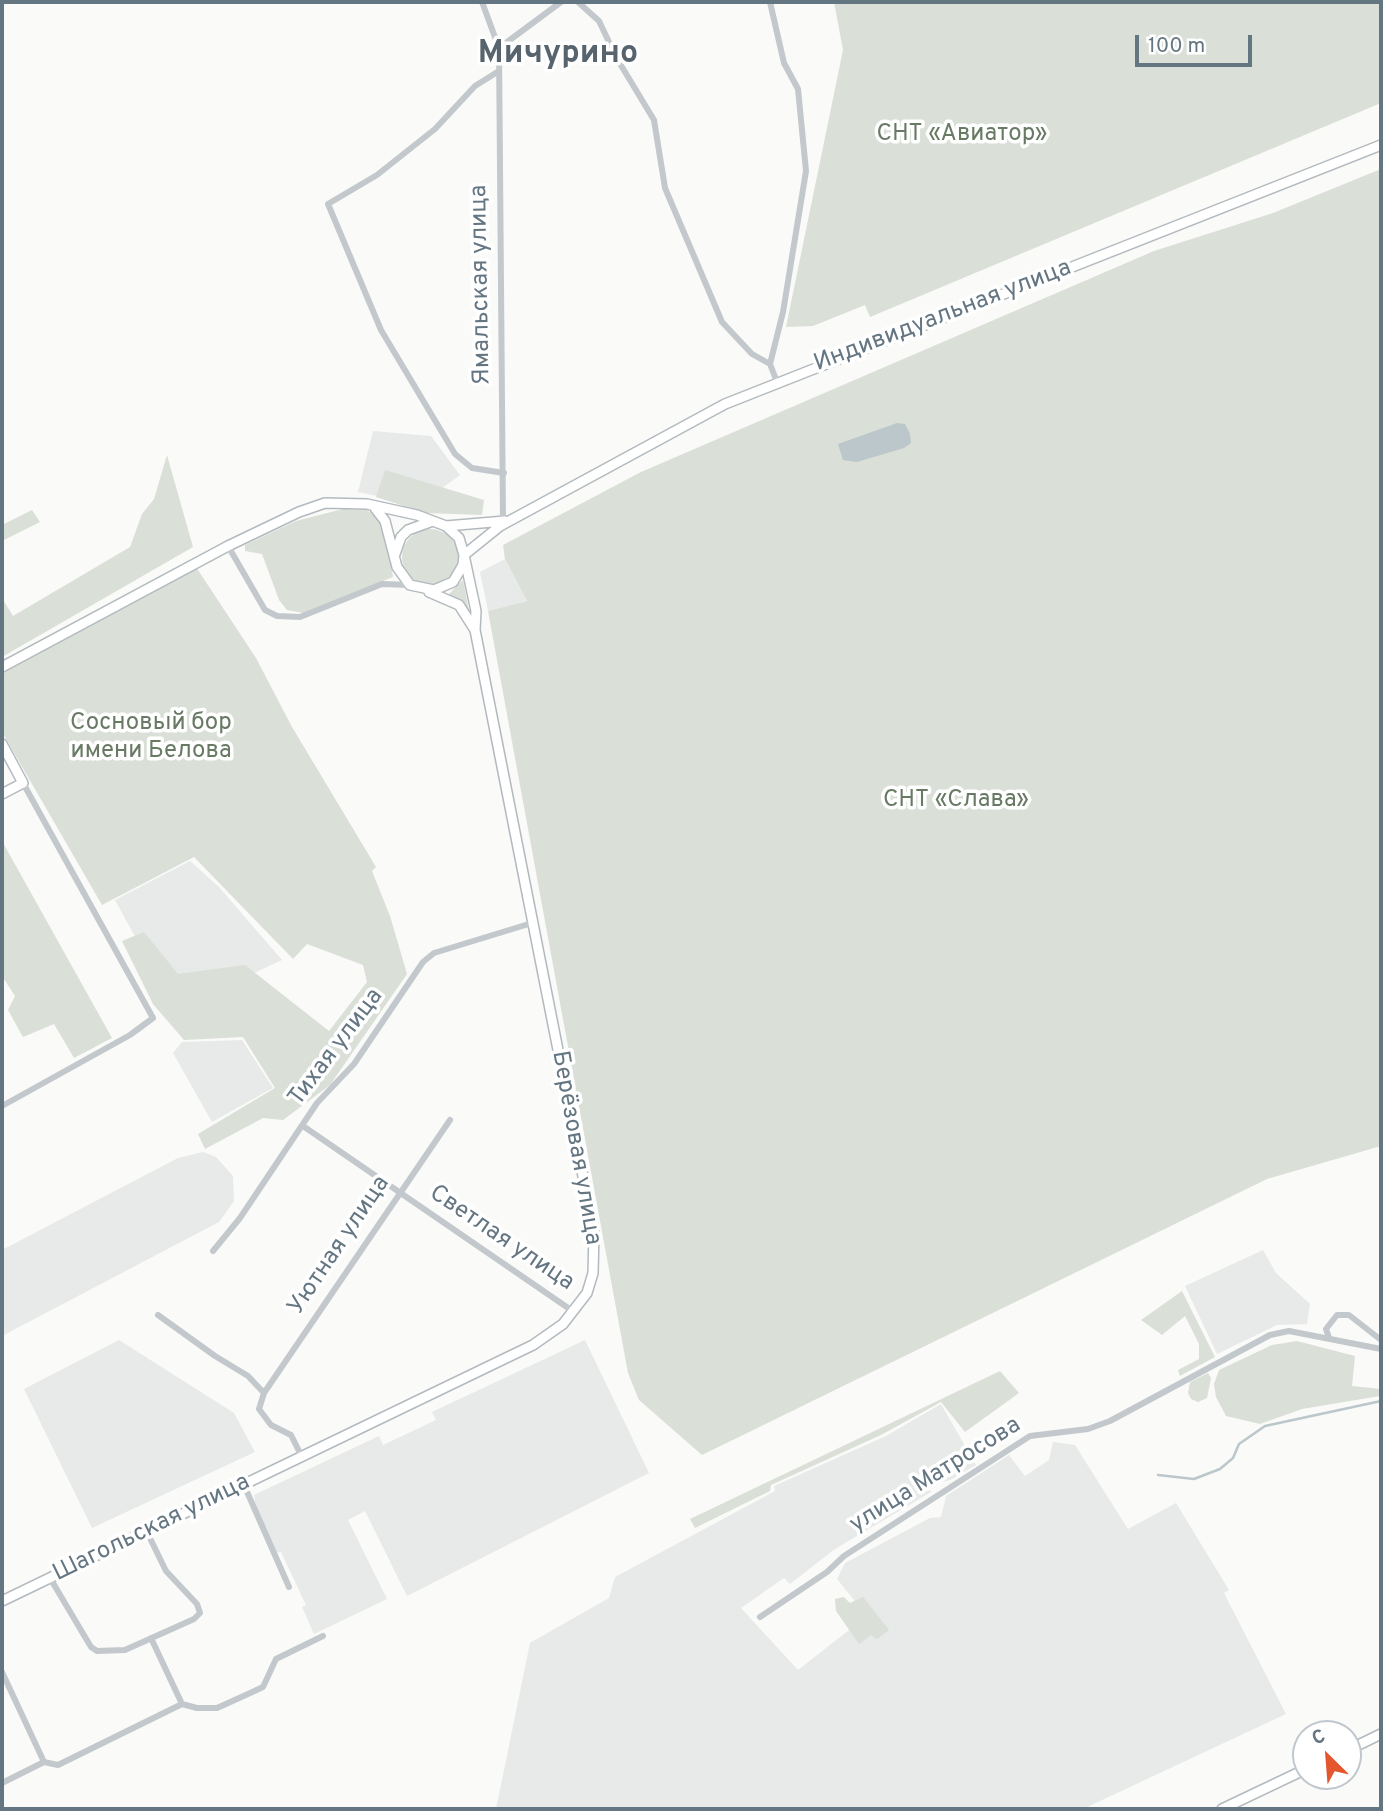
<!DOCTYPE html>
<meta charset="utf-8">
<style>
body{margin:0}
#map{position:relative;width:1383px;height:1811px;overflow:hidden;background:#fafaf8;font-family:Overpass,sans-serif}
canvas{display:block}
.frame{position:absolute;inset:0;border:4px solid #657683;pointer-events:none}
.north{position:absolute;left:1292px;top:1720px;width:70px;height:70px;box-sizing:border-box;background:#fff;border:2px solid #c1c8cd;border-radius:50%;rotate:335deg;font-size:19px;font-weight:700;line-height:28px;text-align:center;color:#657683}
.north::after{content:'';display:block;margin:auto;width:24px;height:32px;background:#e4572e;clip-path:polygon(50% 0,100% 100%,50% 72%,0 100%)}
.scale{position:absolute;left:1135px;top:35px;width:117px;height:32px;box-sizing:border-box;border:4px solid #657683;border-top:0;padding-left:9px;font-size:21px;line-height:24px;white-space:nowrap;color:#657683;-webkit-text-stroke:5px #fff;paint-order:stroke}
</style>
<div id="map">
<canvas width="1383" height="1811"></canvas>
<div class="frame"></div>
<div class="north">С</div>
<div class="scale">100 m</div>
</div>
<script>
const c = document.querySelector('canvas').getContext('2d');
c.lineJoin = 'round';
function paint(path, color) { c.fillStyle = color; c.fill(path, 'evenodd'); }
const toPath = rows => new Path2D(rows.map(r => 'M' + r).join(''));
function trace(path, color, width, dash) { c.strokeStyle = color; c.lineWidth = width; c.lineCap = dash ? 'butt' : 'round'; c.setLineDash(dash || []); c.stroke(path); }
function drawText(font, color, halo, rows, align = 'center') {
  c.font = font + ' Overpass,sans-serif'; c.lineWidth = 7; c.setLineDash([]); c.textBaseline = 'middle'; c.strokeStyle = halo; c.fillStyle = color; for (const [text, x, y, turn = 0] of rows) {
    c.save(); c.translate(x, y); c.rotate((+turn || 0) * Math.PI / 180); c.textAlign = isNaN(turn) ? turn : align; if (halo) c.strokeText(text, 0, 0); c.fillText(text, 0, 0); c.restore();
  }
}
paint(toPath([
 [373,431,431,436,460,475,419,505,358,492],
 [505,559,527,601,488,611,480,572],
 [190,861,219,887,282,960,175,1010,115,900],
 [242,1040,273,1088,212,1122,173,1053,182,1042],
 [203,1152,216,1157,233,1176,234,1201,219,1222,2,1336,2,1250,178,1158],
 [1263,1250,1276,1273,1310,1304,1307,1324,1277,1325,1217,1354,1185,1286],
 [119,1340,234,1413,255,1452,92,1528,24,1389],
 [585,1340,649,1473,407,1596,365,1511,348,1520,387,1599,314,1634,302,1607,306,1605,281,1552,276,1553,256,1509,254,1495,379,1436,383,1445,436,1420,432,1412],
 [941,1404,976,1465,950,1480,928,1486,931,1492,835,1549,790,1584,784,1578,741,1608,798,1670,867,1616,837,1579,845,1563,930,1518,941,1517,946,1496,1009,1455,1025,1476,1049,1460,1053,1442,1075,1445,1128,1529,1176,1503,1229,1590,1224,1593,1286,1714,1083,1809,496,1809,530,1643,609,1598,615,1577,775,1491,774,1486,886,1436]
]), '#e8e9e9');
paint(toPath([
 [834,2,1381,2,1381,103,870,317,865,305,813,326,786,327,843,50],
 [1381,169,1381,1146,1267,1179,702,1455,639,1400,628,1373,488,611,527,601,505,559,503,545,641,472,1154,251,1273,213],
 [167,455,193,547,2,657,2,598,13,616,130,547,142,514,154,499],
 [385,470,484,500,482,515,426,513,376,497],
 [343,509,367,510,379,518,386,534,393,577,303,613,287,610,279,600,262,554,245,551,245,545,296,521],
 [32,510,40,522,2,541,2,525],
 '402 557a28 28 0 1 1 56 0a28 28 0 1 1-56 0Z',
 [196,567,256,658,292,727,376,867,372,871,390,916,407,974,330,1085,283,1120,263,1118,205,1149,198,1134,275,1088,243,1037,184,1040,153,1004,122,941,144,932,178,974,245,965,329,1031,367,982,363,965,307,944,293,959,194,857,102,905,2,732,2,673],
 [463,580,469,611,447,596],
 [2,841,112,1038,74,1058,54,1024,23,1037,8,1010,15,996,2,976],
 [1182,1291,1215,1357,1180,1376,1178,1370,1199,1359,1199,1344,1185,1316,1162,1335,1141,1320],
 [1297,1341,1355,1356,1352,1386,1381,1389,1380,1396,1302,1409,1260,1424,1226,1416,1216,1397,1214,1384,1219,1370,1272,1345],
 [1000,1371,1019,1393,965,1432,941,1402,881,1435,771,1485,770,1491,695,1528,690,1519],
 [1208,1373,1211,1378,1207,1398,1198,1402,1191,1399,1188,1393,1190,1382],
 [844,1597,850,1603,863,1597,889,1630,877,1639,871,1635,859,1644,836,1611,835,1599]
]), '#dadfd7');
paint(toPath([
 [897,423,905,424,910,434,911,443,904,448,857,462,843,460,838,444]
]), '#bbc7cb');
trace(toPath([
 [1158,1475,1194,1479,1220,1469,1233,1458,1239,1444,1265,1426,1381,1401]
]), '#bbc7cb', 2.5);
const secondary = toPath([
 [446,526,505,521],
 [395,554,401,537,408,530,430,522],
 [464,555,500,526,725,404,1381,145],
 [429,592,459,605,475,630],
 [2,667,228,546,299,512,325,503,367,504,417,515,446,526,459,538,464,555,463,565,453,582,434,590,410,585,397,567,385,521,375,508],
 [2,744,23,783,2,794],
 [2,1601,533,1345,563,1324,587,1293,593,1273,594,1232,475,630,476,611,464,555],
 [1348,1750,1381,1734],
 [1222,1809,1306,1769]
]);
trace(secondary, '#b3babf', 12);
trace(toPath([
 [482,2,499,48,503,521],
 [578,2,599,21,616,57,654,120,665,188,722,322,752,354,770,364,783,312,806,171,798,89,784,63,770,2],
 [499,48,561,2],
 [499,71,475,86,435,129,377,175,328,204,381,330,455,454,472,468,504,473],
 [770,364,777,382],
 [228,546,265,610,277,616,300,617,382,584,410,585],
 [2,1106,130,1035,153,1018,23,783],
 [303,1126,574,1312],
 [213,1251,240,1218,317,1103,354,1064,423,962,434,953,532,923],
 [158,1315,215,1356,248,1376,264,1393,259,1409,271,1425,291,1435,302,1457],
 [1329,1338,1326,1329,1337,1315,1349,1315,1381,1340],
 [264,1393,450,1120],
 [244,1485,289,1587],
 [50,1578,91,1647,97,1651,125,1650,194,1619,200,1613,197,1604,166,1571,147,1532],
 [760,1617,827,1572,844,1556,1030,1436,1088,1429,1110,1421,1270,1335,1289,1331,1381,1349],
 [151,1638,182,1704],
 [2,1672,44,1762],
 [44,1762,58,1765,182,1704,197,1708,217,1708,248,1694,263,1687,276,1659,323,1636],
 [2,1783,44,1762]
]), '#c3c8cc', 6);
trace(secondary, '#fff', 9);
drawText('24px', '#687a64', '#fff', [
 ["СНТ «Авиатор»",962,135],
 ["Сосновый бор",151,724],
 ["имени Белова",151,752],
 ["СНТ «Слава»",956,801]
]);
drawText('24px', '#657683', '#fff', [
 ["Ямальская улица",482,285,-91],
 ["Индивидуальная улица",943,317,-21],
 ["Тихая улица",337,1048,-53],
 ["Берёзовая улица",575,1148,80],
 ["Светлая улица",501,1239,34],
 ["Уютная улица",340,1246,-56],
 ["улица Матросова",936,1476,-32],
 ["Шагольская улица",152,1529,-26]
]);
drawText('bold 32px', '#57646e', '#fff', [
 ["Мичурино",558,56]
]);
</script>
